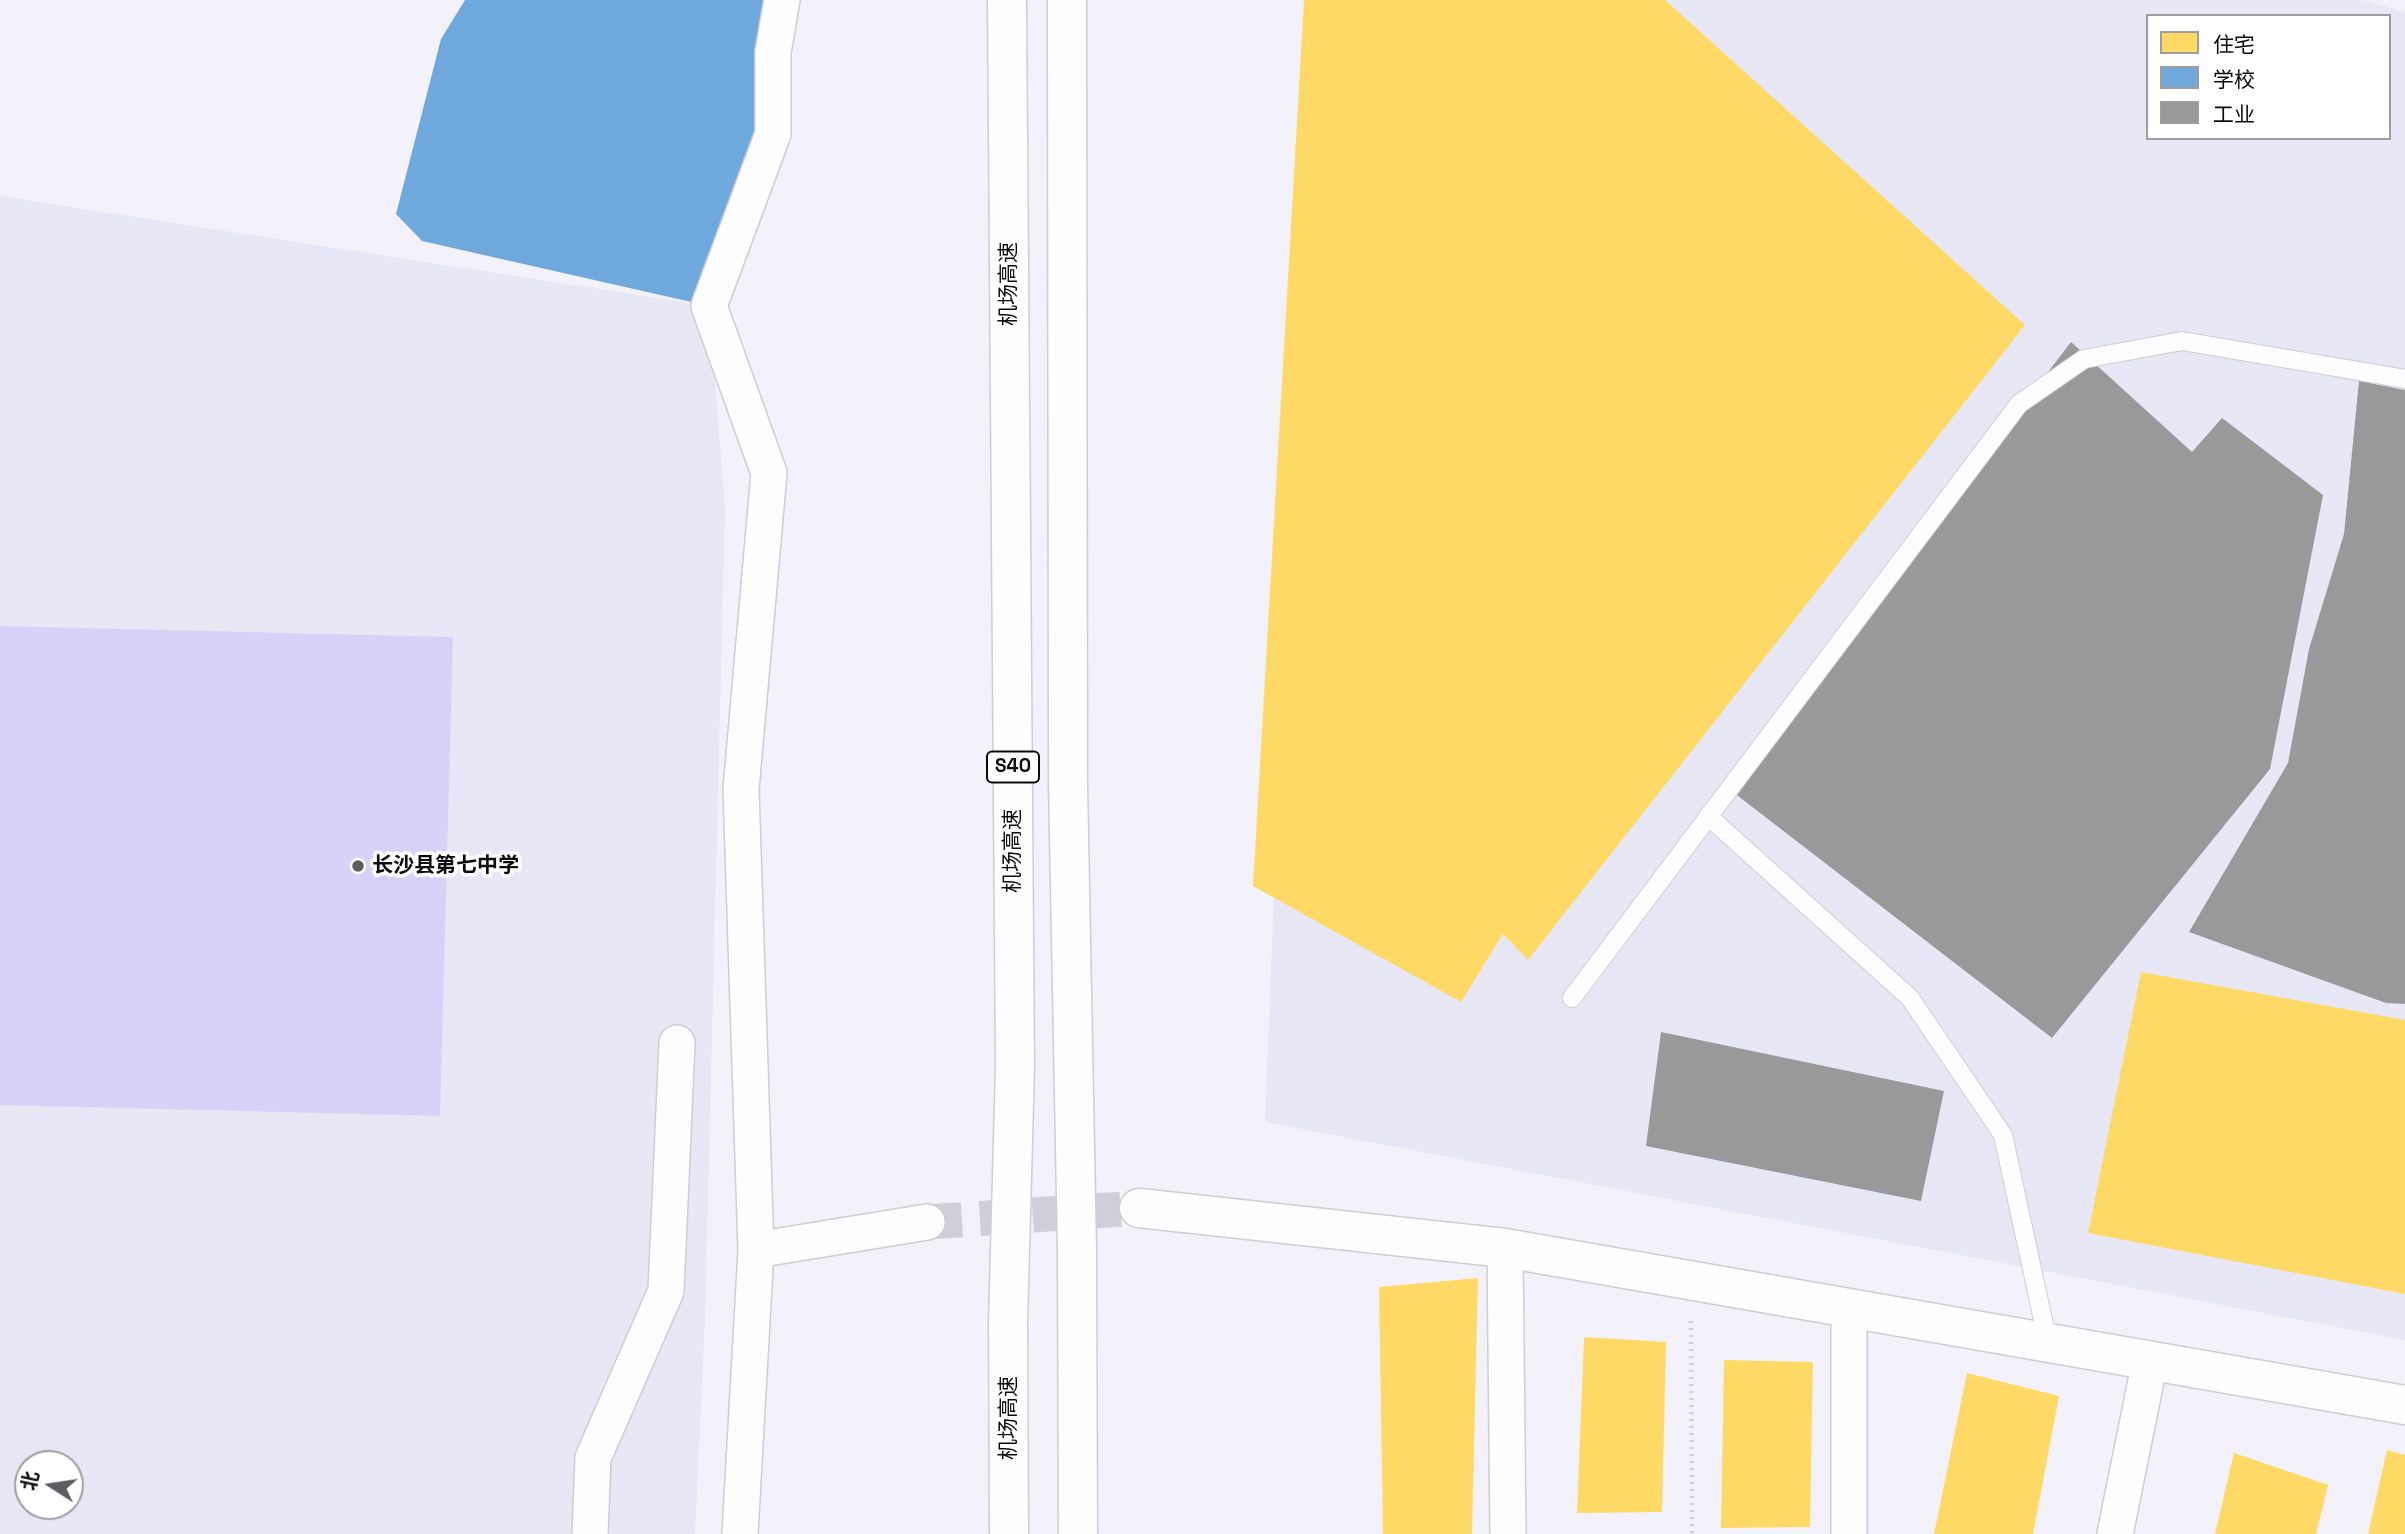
<!DOCTYPE html>
<meta charset="utf-8">
<style>
body{margin:0}
#map{position:relative;width:2405px;height:1534px;overflow:hidden;background:#f3f2fa;font-family:"Space Grotesk","Noto Sans SC",sans-serif}
canvas{display:block}
.legend{position:absolute;left:2146px;top:14px;width:245px;height:126px;box-sizing:border-box;background:#fff;border:2px solid #9d9d9f;margin:0;padding:9px 12px;list-style:none;font-size:21px;color:#0b0b0f}
.legend li{display:flex;align-items:center;gap:14px;height:35px}
.legend b{width:35px;border:2px solid #9d9d9f}
.north{position:absolute;left:14px;top:1450px;width:70px;height:70px;box-sizing:border-box;background:#fff;border:2px solid #9d9d9f;border-radius:50%;rotate:282deg;font-size:19px;font-weight:700;line-height:28px;text-align:center;color:#0b0b0f}
.north::after{content:'';display:block;margin:auto;width:24px;height:32px;background:#5c5c61;clip-path:polygon(50% 0,100% 100%,50% 72%,0 100%)}
</style>
<div id="map">
<canvas width="2405" height="1534"></canvas>
<ul class="legend">
<li><b style="height:19px;background:#ffd966"></b>住宅</li>
<li><b style="height:19px;background:#6fa8dc"></b>学校</li>
<li><b style="height:19px;background:#999"></b>工业</li>
</ul>
<div class="north">北</div>
</div>
<script>
const c = document.querySelector('canvas').getContext('2d');
c.lineJoin = 'round';
function paint(path, color) { c.fillStyle = color; c.fill(path, 'evenodd'); }
const toPath = rows => new Path2D(rows.map(r => 'M' + r).join(''));
function trace(path, color, width, dash) { c.strokeStyle = color; c.lineWidth = width; c.lineCap = dash ? 'butt' : 'round'; c.setLineDash(dash || []); c.stroke(path); }
function drawText(font, color, halo, rows, align = 'center') {
  c.font = font + ' "Space Grotesk","Noto Sans SC",sans-serif'; c.lineWidth = 7; c.setLineDash([]); c.textBaseline = 'middle'; c.strokeStyle = halo; c.fillStyle = color; for (const [text, x, y, turn = 0] of rows) {
    c.save(); c.translate(x, y); c.rotate((+turn || 0) * Math.PI / 180); c.textAlign = isNaN(turn) ? turn : align; if (halo) c.strokeText(text, 0, 0); c.fillText(text, 0, 0); c.restore();
  }
}
paint(toPath([
 [1309,0,2362,0,2405,12,2405,1340,1265,1122],
 [2148,16,2389,16,2389,138,2148,138],
 [0,196,709,306,725,510,705,1320,695,1534,0,1534],
 [28,1464,70,1464,70,1506,28,1506]
]), '#e8e7f6');
paint(toPath([
 [0,626,453,637,440,1116,0,1105]
]), '#d7d2f8');
paint(toPath([
 [1304,0,1665,0,2025,325,1528,960,1503,934,1461,1002,1253,886],
 [2141,972,2405,1020,2405,1294,2088,1233],
 [1478,1278,1472,1534,1383,1534,1379,1287],
 [1584,1337,1666,1342,1662,1512,1577,1513],
 [1724,1360,1813,1362,1810,1527,1721,1528],
 [1967,1373,2059,1396,2033,1534,1934,1534],
 [2387,1450,2405,1455,2405,1534,2368,1534],
 [2234,1453,2328,1485,2316,1534,2215,1534]
]), '#ffd966');
paint(toPath([
 [465,0,769,0,773,134,709,306,422,241,396,214,441,39]
]), '#6fa8dc');
paint(toPath([
 [2071,342,2192,452,2222,418,2323,495,2270,769,2052,1038,1729,789],
 [2359,381,2405,390,2405,1004,2386,1003,2189,932,2288,763,2309,649,2344,534],
 [1661,1032,1944,1091,1921,1201,1646,1146]
]), '#999');
trace(toPath([
 [927,1222,1139,1208]
]), '#d0cfd7', 35, [35, 18]);
const lane = toPath([
 [1708,816,1910,998,2003,1135,2048,1343],
 [1572,998,2019,404,2084,359,2182,341,2405,379]
]);
const street = toPath([
 [1505,1248,1508,1534],
 [756,1250,927,1222],
 [590,1534,593,1458,666,1291,677,1043],
 [740,1534,756,1250,741,789,769,473,709,306,773,134,773,52,782,0],
 [1849,1534,1849,1308],
 [2115,1534,2150,1361]
]);
const secondary = toPath([
 [1139,1208,1505,1248,2405,1405]
]);
const highway = toPath([
 [1007,0,1015,1067,1008,1322,1009,1534],
 [1067,0,1068,783,1077,1251,1078,1534]
]);
trace(lane, '#cecdd3', 20);
trace(street, '#cecdd3', 38);
trace(secondary, '#cecdd3', 41);
trace(highway, '#cecdd3', 41);
trace(toPath([
 [1691,1321,1692,1534]
]), '#d0d0d3', 4.5, [2, 5]);
trace(lane, '#fdfdfe', 18);
trace(street, '#fdfdfe', 35);
trace(secondary, '#fdfdfe', 38);
trace(highway, '#fdfdfe', 38);
for (const [x, y, r, color] of [
 [358,866,7,"#5c5c61"]
]) { const dot = new Path2D(); dot.arc(x, y, r, 0, 2 * Math.PI); c.fillStyle = color; c.fill(dot); trace(dot, '#fff', 2.5); }
for (const [x, y, w] of [
 [1013,767,52]
]) { const box = new Path2D(); box.roundRect(x - w / 2, y - 15.5, w, 31, 5); c.fillStyle = '#fff'; c.fill(box); trace(box, '#0b0b0f', 2); }
drawText('bold 19px', '#0b0b0f', null, [
 ["S40",1013,767]
]);
drawText('21px', '#0b0b0f', '#fff', [
 ["机场高速",1009,284,-90],
 ["机场高速",1013,851,-90],
 ["机场高速",1009,1418,-90]
]);
drawText('bold 21px', '#0b0b0f', '#fff', [
 ["长沙县第七中学",372,866]
], 'left');
</script>
